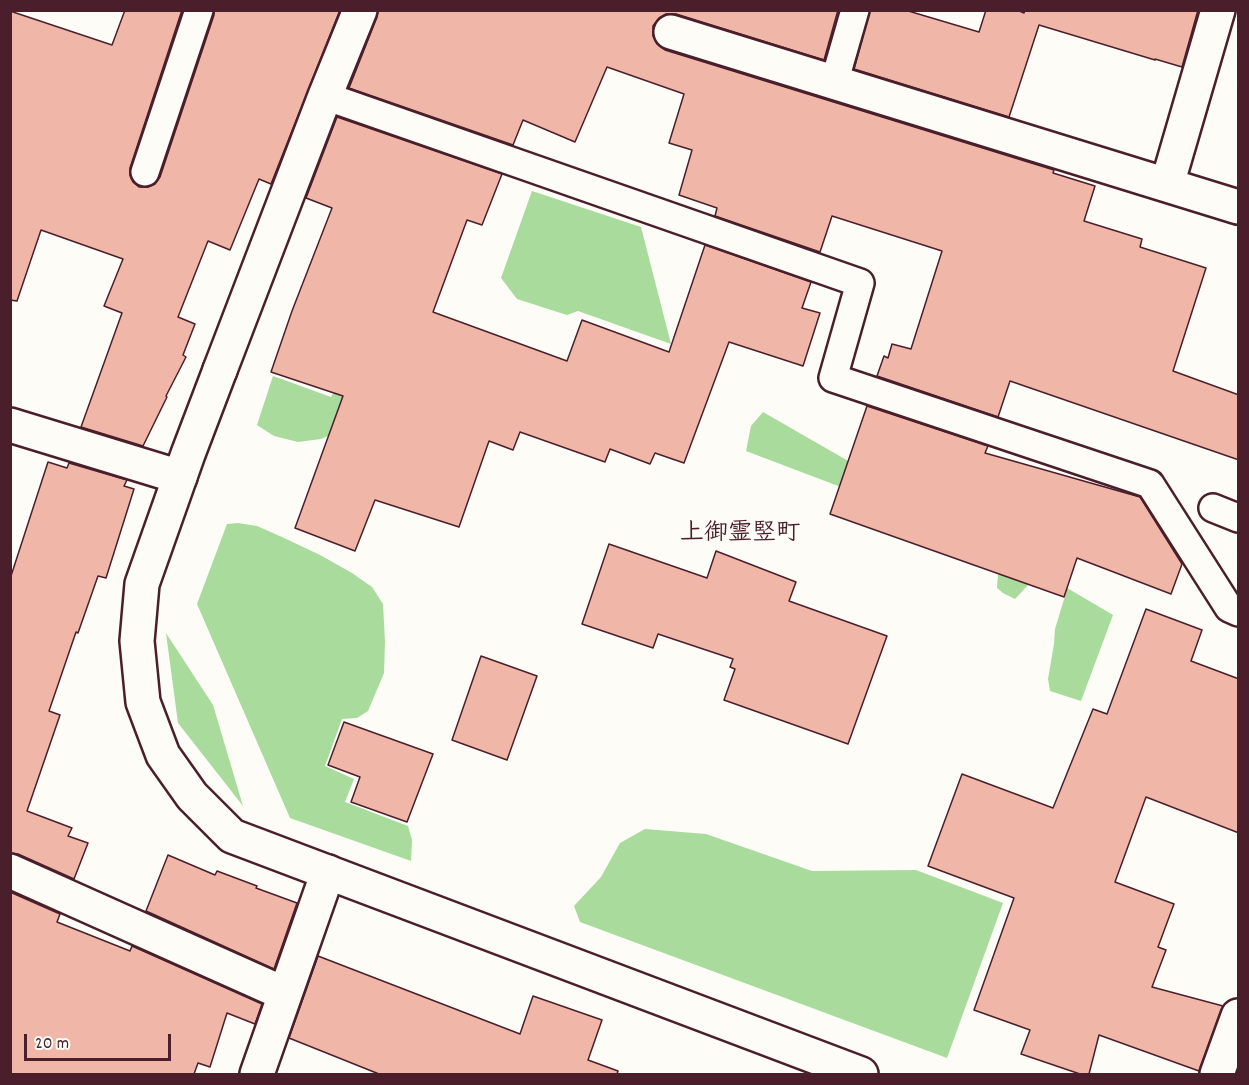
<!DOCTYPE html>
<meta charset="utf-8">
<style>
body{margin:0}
#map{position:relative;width:1249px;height:1085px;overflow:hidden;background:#fdfcf7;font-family:Dekko,sans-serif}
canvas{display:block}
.frame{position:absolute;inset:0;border:12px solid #4a1f2b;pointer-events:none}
.scale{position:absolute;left:24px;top:1034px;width:147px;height:27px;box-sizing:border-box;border:3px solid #4a1f2b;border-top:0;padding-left:8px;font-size:18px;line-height:21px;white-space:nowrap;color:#4a1f2b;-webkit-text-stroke:4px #fdfcf7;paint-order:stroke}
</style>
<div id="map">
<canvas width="1249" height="1085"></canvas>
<div class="frame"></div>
<div class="scale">20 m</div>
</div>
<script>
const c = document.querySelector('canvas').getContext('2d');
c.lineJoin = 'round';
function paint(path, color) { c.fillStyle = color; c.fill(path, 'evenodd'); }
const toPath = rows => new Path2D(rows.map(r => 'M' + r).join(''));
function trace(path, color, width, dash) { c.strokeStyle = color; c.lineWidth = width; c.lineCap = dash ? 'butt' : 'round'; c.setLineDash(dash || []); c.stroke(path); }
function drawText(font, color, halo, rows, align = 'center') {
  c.font = font + ' Dekko,"Klee One",sans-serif'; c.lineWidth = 6; c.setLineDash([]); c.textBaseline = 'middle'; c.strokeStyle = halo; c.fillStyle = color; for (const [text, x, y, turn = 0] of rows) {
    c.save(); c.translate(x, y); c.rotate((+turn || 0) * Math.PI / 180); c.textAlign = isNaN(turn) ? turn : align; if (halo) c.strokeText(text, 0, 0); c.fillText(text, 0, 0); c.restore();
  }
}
paint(toPath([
 [532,191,641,227,671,344,578,311,567,315,517,299,501,278],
 [273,376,331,397,340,381,354,380,340,431,321,439,298,442,274,436,257,425],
 [763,412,963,527,954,530,746,451,751,426],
 [238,523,257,526,282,537,320,555,352,573,372,587,383,604,385,642,384,673,368,711,357,718,342,719,325,766,354,779,345,802,408,826,412,840,411,861,290,818,197,604,227,524],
 [1011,555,1113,615,1081,701,1050,691,1048,679,1054,644,1055,629,1065,596,1029,584,1015,599,1003,593,997,588,998,575,1004,557],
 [166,633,213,705,243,806,178,723],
 [645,829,706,834,812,871,916,870,1003,903,947,1058,580,922,574,906,601,877,620,843]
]), '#a8db9c');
const building = toPath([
 [125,10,182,10,130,168,130,175,133,182,139,187,148,187,155,184,160,177,214,15,214,10,340,10,271,184,259,179,230,250,208,241,178,317,195,324,183,355,186,357,166,396,167,397,143,446,81,427,122,313,104,306,123,259,41,230,17,301,10,300,10,11,112,45,125,10],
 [378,10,838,10,824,60,676,14,666,14,659,18,653,26,653,36,657,44,665,50,1054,170,1053,173,1095,186,1084,221,1142,239,1140,247,1206,268,1173,371,1239,395,1239,460,1010,381,998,417,877,376,884,356,888,358,892,344,911,349,942,251,832,216,820,252,715,216,717,208,679,195,692,150,669,143,684,94,607,67,575,142,523,120,513,145,349,88,377,17,378,10],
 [870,10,905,10,979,32,986,10,1017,10,1024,13,1025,10,1198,10,1182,67,1155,59,1155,60,1039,25,1009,117,854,69,870,10],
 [337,117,502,174,482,225,467,220,433,312,567,361,582,320,669,352,705,245,811,282,802,308,820,313,803,366,729,342,684,463,655,453,650,464,610,449,605,462,520,432,513,450,489,441,459,527,375,500,355,551,295,528,343,396,271,372,292,311,332,208,306,198,337,117],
 [867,406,988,446,985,453,1140,497,1182,564,1171,594,1077,558,1064,597,830,514,867,406],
 [48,462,67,468,69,463,127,480,124,486,134,489,106,578,98,576,78,633,76,632,49,711,60,715,27,811,72,828,68,836,88,843,74,879,18,854,10,853,10,579,48,462],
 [609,544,707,578,716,551,796,582,789,601,887,636,848,744,724,700,735,669,730,667,733,659,658,634,653,648,582,624,609,544],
 [1146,609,1202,630,1191,661,1239,679,1239,833,1146,797,1115,882,1174,904,1158,947,1166,950,1152,987,1223,1006,1199,1071,1099,1035,1089,1074,1080,1074,1021,1054,1030,1030,974,1010,1014,898,928,866,962,774,1053,808,1093,709,1107,714,1146,609],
 [481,656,537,676,507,760,452,740,481,656],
 [344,722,433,754,407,822,351,802,360,777,328,765,344,722],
 [168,855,215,875,217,871,257,886,256,888,297,903,274,969,146,911,168,855],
 [10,892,60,914,57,922,130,951,132,946,262,1004,255,1024,227,1013,210,1067,198,1063,194,1074,10,1074,10,892],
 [318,956,520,1034,533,996,602,1020,588,1060,618,1071,617,1074,379,1074,289,1038,318,956]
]);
paint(building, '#f0b7a9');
trace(building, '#4a1f2b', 1.5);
const service = toPath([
 [834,83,855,10],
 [325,96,860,283,833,378,1150,484,1229,608,1238,612],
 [145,172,199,10],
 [1213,508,1238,518]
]);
const minor = toPath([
 [671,32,1238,207],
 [1167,185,1218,10],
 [220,370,325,96,360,10],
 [10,425,180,477],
 [10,871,285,994],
 [257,1074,328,872],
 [1217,1074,1238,1016]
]);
const tertiary = toPath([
 [220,370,188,454,142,584,137,641,143,702,163,755,192,796,232,836,861,1074]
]);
trace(service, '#4a1f2b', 32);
trace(minor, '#4a1f2b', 38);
trace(tertiary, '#4a1f2b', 38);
trace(service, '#fdfcf7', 27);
trace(minor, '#fdfcf7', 33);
trace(tertiary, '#fdfcf7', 33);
drawText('bold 24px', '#4a1f2b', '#fdfcf7', [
 ["上御霊竪町",740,536]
]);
</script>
